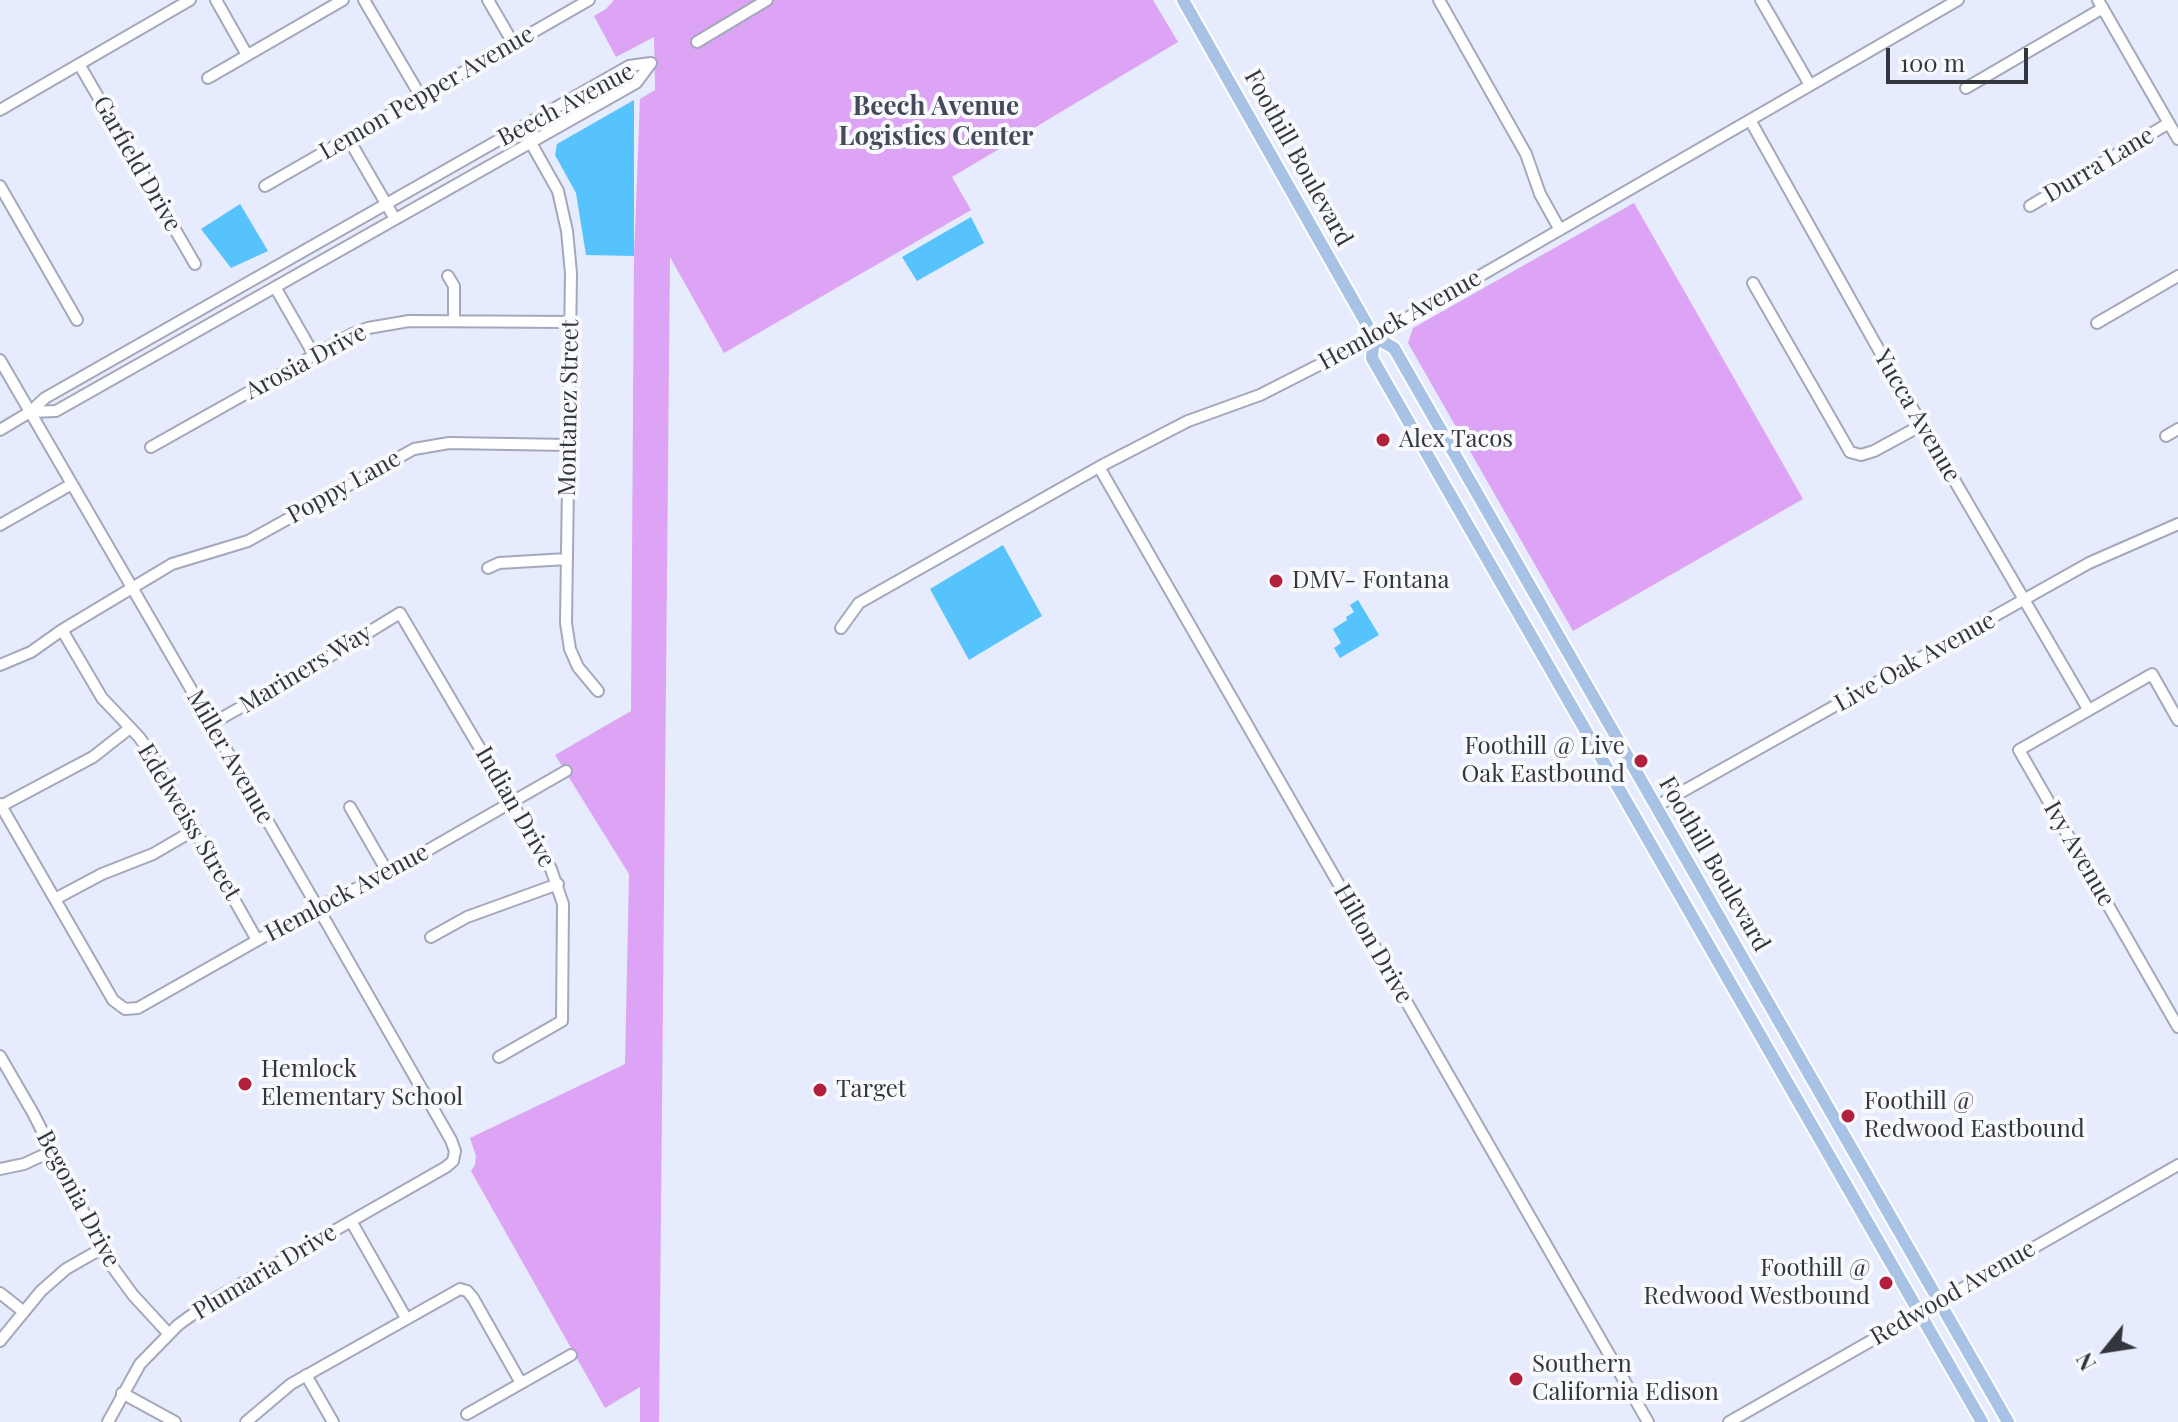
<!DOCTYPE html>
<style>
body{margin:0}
#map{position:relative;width:2178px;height:1422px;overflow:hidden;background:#e6ebfe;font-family:"Playfair Display",serif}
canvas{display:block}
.north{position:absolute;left:2066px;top:1310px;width:80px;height:80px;-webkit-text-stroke:6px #f8f9fd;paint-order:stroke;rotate:240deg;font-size:22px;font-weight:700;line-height:32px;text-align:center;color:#34363d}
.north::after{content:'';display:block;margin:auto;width:28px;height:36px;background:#34363d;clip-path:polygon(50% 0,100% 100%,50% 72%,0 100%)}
.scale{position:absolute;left:1886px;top:48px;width:142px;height:36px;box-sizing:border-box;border:4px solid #34363d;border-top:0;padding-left:10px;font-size:24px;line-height:28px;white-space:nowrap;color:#34363d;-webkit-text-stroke:6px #f8f9fd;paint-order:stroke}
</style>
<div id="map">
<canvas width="2178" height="1422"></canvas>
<div class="north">N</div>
<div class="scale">100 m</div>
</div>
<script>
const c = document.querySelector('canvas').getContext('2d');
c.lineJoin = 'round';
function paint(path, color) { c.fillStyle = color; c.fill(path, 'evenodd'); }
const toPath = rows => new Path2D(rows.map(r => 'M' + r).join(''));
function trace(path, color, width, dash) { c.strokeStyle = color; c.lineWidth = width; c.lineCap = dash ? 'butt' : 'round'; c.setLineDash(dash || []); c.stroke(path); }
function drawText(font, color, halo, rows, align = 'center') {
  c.font = font + ' "Playfair Display",serif'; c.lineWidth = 8; c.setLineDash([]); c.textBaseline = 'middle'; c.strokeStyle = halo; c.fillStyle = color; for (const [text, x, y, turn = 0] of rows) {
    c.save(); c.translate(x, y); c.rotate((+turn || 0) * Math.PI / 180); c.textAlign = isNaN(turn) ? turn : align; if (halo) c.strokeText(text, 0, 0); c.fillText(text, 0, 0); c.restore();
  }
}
paint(toPath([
 [614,0,1153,0,1178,42,952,177,971,210,724,353,670,257,659,1422,640,1422,640,1387,605,1408,471,1171,475,1165,476,1156,470,1138,625,1064,629,874,555,755,631,711,634,259,640,99,655,90,654,37,616,57,594,16,606,9],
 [1634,203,1803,499,1573,631,1408,343,1413,328]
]), '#dda3f5');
paint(toPath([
 [634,100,634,256,586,255,576,193,555,155,557,144],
 [240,204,268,251,231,268,201,229],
 [971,217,984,243,917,281,902,257],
 [1003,545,1042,616,969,660,930,589],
 [1358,600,1379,635,1340,658,1334,648,1341,643,1333,629,1347,620,1346,617,1354,612,1350,605]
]), '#56c3fc');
const minor = toPath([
 [216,0,247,55],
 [364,0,421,97],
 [488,0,513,43],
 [1439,0,1526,154,1540,194,1560,230],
 [1761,0,1810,85],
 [2098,0,2178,139],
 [697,42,767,0],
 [79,64,195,264],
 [208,78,343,0],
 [1966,88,2103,8],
 [0,110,190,0],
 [1750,120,1894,377,2088,709],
 [522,127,558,191,567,231,571,273,566,623,570,649,578,667,598,691],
 [348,138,395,219],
 [0,186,77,320],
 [265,186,589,0],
 [2030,206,2169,123],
 [448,276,454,286,454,321],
 [1753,283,1850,452,1861,455,1874,451,1922,425],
 [275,287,314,355],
 [2097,323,2178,276],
 [0,360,325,920,451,1140,455,1151,453,1161,446,1167,211,1301,178,1325,140,1364,108,1422],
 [30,412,56,411,636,83,651,63],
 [0,430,30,412,45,398,592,87,629,66,651,63],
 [2166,436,2178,429],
 [151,447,352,334,368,328,409,321,570,322],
 [1099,467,1648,1422],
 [0,525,72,484],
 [488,568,499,563,567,559],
 [841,628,859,603,1099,467,1188,421,1260,395,1374,337,1958,0],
 [62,630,102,698,139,737,154,758,257,940],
 [0,665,31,652,62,630,172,564,248,541,414,449,449,443,569,445],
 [2178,720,2152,674,2019,750,2178,1027],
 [211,724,309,669,400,613,551,869,563,904,562,1021,499,1057],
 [0,804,113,1000,125,1009,138,1008,302,915,388,873,566,771],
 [1,806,93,757,130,728],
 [350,807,388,873],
 [1655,807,2089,563,2178,524],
 [55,899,102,874,153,854,196,829],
 [431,937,467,917,558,884],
 [0,1056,33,1113,109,1262,133,1295,168,1333],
 [0,1169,24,1164,52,1151],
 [351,1221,406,1318],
 [0,1293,24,1312],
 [0,1341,41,1291,66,1269,101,1249],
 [306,1375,333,1422],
 [122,1393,175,1422],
 [467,1414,571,1355],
 [246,1422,291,1384,460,1289,467,1291,473,1298,521,1383],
 [1729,1422,2178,1165]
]);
const major = toPath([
 [1183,0,1374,337,1372,358,1982,1422],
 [1374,337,1394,348,2008,1422]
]);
trace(minor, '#a4a8ba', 14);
trace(major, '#fff', 16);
trace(minor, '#fff', 10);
trace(major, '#a7c2e4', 12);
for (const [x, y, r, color] of [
 [1383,440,8,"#b2203d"],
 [1276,581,8,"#b2203d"],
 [1641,761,8,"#b2203d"],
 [245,1084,8,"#b2203d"],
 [820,1090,8,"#b2203d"],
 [1848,1116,8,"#b2203d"],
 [1886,1283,8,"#b2203d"],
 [1516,1379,8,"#b2203d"]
]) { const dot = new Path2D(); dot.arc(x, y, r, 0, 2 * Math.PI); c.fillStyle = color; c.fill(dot); trace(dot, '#f8f9fd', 3); }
drawText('24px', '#34363d', '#f8f9fd', [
 ["Lemon Pepper Avenue",427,93,-30],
 ["Beech Avenue",566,105,-28],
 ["Foothill Boulevard",1298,158,61],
 ["Garfield Drive",137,164,60],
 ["Durra Lane",2099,165,-31],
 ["Hemlock Avenue",1400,320,-29],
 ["Arosia Drive",306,362,-28],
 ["Montanez Street",569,408,-89],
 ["Yucca Avenue",1917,416,60],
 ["Poppy Lane",344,487,-29],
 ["Live Oak Avenue",1915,662,-29],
 ["Mariners Way",306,669,-31],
 ["Miller Avenue",230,757,60],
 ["Indian Drive",515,807,60],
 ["Edelweiss Street",189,822,59],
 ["Ivy Avenue",2079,854,60],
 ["Foothill Boulevard",1714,864,60],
 ["Hemlock Avenue",347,893,-28],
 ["Hilton Drive",1373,944,60],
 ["Begonia Drive",78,1199,62],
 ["Plumaria Drive",265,1272,-31],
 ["Redwood Avenue",1953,1293,-30]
]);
drawText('24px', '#34363d', '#f8f9fd', [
 ["Alex Tacos",1399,440],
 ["DMV- Fontana",1292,581],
 ["Foothill @ Live",1625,747,"right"],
 ["Oak Eastbound",1625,775,"right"],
 ["Hemlock",261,1070],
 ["Elementary School",261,1098],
 ["Target",836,1090],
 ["Foothill @",1864,1102],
 ["Redwood Eastbound",1864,1130],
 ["Foothill @",1870,1269,"right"],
 ["Redwood Westbound",1870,1297,"right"],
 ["Southern",1532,1365],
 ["California Edison",1532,1393]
], 'left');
drawText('bold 26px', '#454958', '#f8f9fd', [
 ["Beech Avenue",936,107],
 ["Logistics Center",936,137]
]);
</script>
